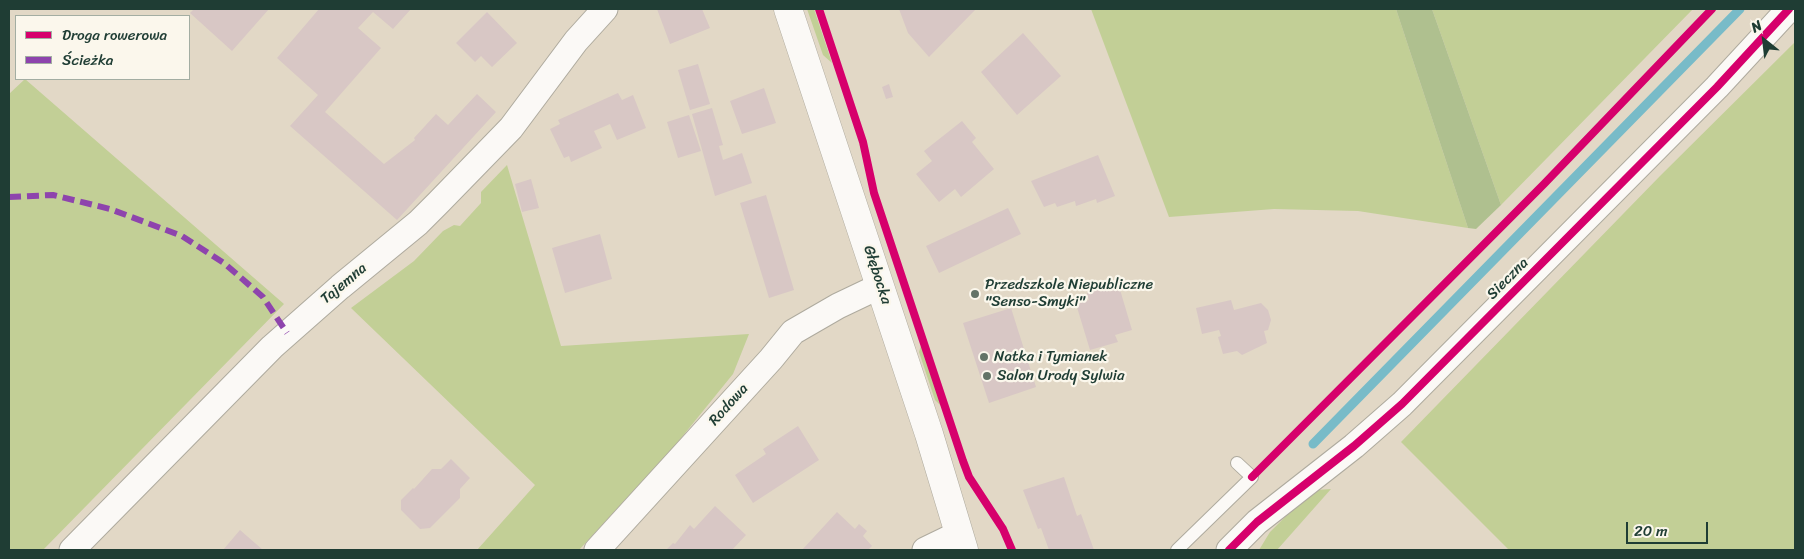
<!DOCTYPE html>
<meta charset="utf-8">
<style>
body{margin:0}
#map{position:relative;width:1804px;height:559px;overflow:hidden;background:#e2d8c6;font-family:Sriracha,sans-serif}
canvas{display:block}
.frame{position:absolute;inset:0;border:10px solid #1f3d34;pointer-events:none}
.legend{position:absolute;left:15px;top:15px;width:175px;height:65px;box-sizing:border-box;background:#fbf7ec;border:1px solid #a3ada2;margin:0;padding:6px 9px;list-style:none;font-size:15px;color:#1f3d34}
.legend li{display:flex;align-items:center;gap:10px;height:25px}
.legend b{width:25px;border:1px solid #a3ada2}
.north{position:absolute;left:1739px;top:15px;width:50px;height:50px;-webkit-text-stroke:4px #fbf7ec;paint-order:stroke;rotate:331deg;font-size:14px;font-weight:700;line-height:20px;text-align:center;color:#1f3d34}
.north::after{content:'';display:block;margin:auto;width:18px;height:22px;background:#1f3d34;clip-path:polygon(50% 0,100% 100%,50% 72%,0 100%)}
.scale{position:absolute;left:1626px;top:522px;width:82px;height:22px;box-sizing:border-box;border:2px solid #1f3d34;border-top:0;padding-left:6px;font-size:15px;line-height:18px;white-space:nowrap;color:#1f3d34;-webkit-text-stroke:4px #fbf7ec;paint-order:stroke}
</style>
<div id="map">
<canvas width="1804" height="559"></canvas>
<div class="frame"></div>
<ul class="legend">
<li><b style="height:6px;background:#d6006c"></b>Droga rowerowa</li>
<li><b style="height:6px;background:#8e44ad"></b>Ścieżka</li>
</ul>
<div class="north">N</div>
<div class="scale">20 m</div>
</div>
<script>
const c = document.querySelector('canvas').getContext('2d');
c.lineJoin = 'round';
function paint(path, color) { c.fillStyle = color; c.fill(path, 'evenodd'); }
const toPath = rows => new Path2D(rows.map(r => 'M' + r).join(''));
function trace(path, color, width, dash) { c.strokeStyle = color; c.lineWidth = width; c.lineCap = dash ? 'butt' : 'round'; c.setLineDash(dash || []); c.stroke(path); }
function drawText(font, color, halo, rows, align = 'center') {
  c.font = font + ' Sriracha,sans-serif'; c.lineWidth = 4.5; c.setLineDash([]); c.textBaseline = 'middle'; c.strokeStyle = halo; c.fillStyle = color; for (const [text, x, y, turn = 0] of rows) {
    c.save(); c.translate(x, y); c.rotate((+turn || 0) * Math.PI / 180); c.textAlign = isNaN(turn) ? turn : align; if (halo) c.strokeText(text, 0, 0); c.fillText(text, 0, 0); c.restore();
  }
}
paint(toPath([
 [807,9,814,9,832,63,823,55],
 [1091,9,1396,9,1468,228,1358,211,1274,209,1169,217],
 [1432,9,1693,9,1501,205],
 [1795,42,1795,550,1509,550,1401,442,1660,176],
 [25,79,284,304,43,550,9,550,9,94],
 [507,165,561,346,749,334,733,374,673,448,579,550,477,550,535,485,351,308,414,261,443,231,454,225,460,226,481,203,481,192],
 [922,342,943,408,935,400,919,352],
 [1331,489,1277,550,1259,550,1270,532,1285,517,1316,490]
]), '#c2cf96');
paint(toPath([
 [1396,9,1432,9,1501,205,1476,229,1468,228]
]), '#afc08f');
trace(toPath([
 [1313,444,1740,9]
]), '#78bbc8', 9);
paint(toPath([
 [194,9,269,9,232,51,190,13],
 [319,9,411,9,393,29,373,12,358,28,381,48,325,112,384,164,415,140,414,138,436,114,448,125,477,94,496,112,397,220,290,126,318,95,277,58],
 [657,9,702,9,710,28,670,44],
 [899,9,976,9,929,57,908,33],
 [487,12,517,43,492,67,481,56,475,62,456,43],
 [1023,33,1061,76,1017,115,981,72],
 [698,64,710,104,690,110,678,70],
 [889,84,893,97,886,99,882,87],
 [764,88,776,123,742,134,730,101],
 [618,93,622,100,633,95,646,128,617,140,610,124,594,131,602,148,571,162,569,156,564,158,550,129,560,124,558,120],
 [712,108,723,145,719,146,723,160,742,153,752,183,715,196,692,114],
 [689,115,701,151,678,158,667,122],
 [962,121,976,138,972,142,994,169,961,197,955,189,939,202,916,174,932,161,924,151],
 [1098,155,1115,196,1097,203,1096,199,1076,206,1075,201,1057,207,1055,203,1044,207,1031,181],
 [531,179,539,208,522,212,515,184],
 [766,195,794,290,769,298,740,203],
 [1008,208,1021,234,939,273,926,246],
 [600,234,612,279,565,293,552,248],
 [1118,283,1132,330,1115,335,1118,342,1090,350,1076,304,1089,300,1087,293],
 [1231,300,1234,310,1261,303,1268,310,1271,320,1268,330,1264,331,1267,343,1242,355,1237,351,1223,354,1218,337,1221,336,1219,330,1202,334,1196,308],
 [1011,308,1036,387,989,403,963,323],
 [798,426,819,460,753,503,735,475,766,454,763,449],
 [451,459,470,478,460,489,460,498,430,528,420,529,401,510,401,500,413,488,414,489,432,469,441,469],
 [1064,477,1077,516,1081,514,1094,550,1049,550,1041,528,1038,529,1023,490],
 [715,506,746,535,732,550,666,550,673,543,675,544,690,525,694,529],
 [837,512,855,529,859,524,867,531,863,536,872,546,868,550,802,550],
 [240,530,263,550,223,550]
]), '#d8c7c5');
const lane = toPath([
 [1177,550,1252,477,1237,463]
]);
const street = toPath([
 [72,550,272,347,340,287,418,223,439,202,511,128,576,41,605,9],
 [597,550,771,359,793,332,838,306,880,286],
 [925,550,958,534],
 [1229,550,1257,522,1354,446,1402,404,1717,87,1789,9]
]);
const secondary = toPath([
 [788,9,929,434,964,550]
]);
trace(lane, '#aeaa9e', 14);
trace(street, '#aeaa9e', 27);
trace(secondary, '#aeaa9e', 29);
trace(lane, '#fbf9f6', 12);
trace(street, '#fbf9f6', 25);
trace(secondary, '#fbf9f6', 28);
trace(toPath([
 [9,197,53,195,110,209,182,236,224,263,263,297,287,333]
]), '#8e44ad', 6, [12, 6]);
trace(toPath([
 [819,9,863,142,874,193,963,461,969,477,1003,529,1012,550],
 [1252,477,1544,184,1712,9],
 [1229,550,1257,522,1354,446,1402,404,1717,87,1789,9]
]), '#d6006c', 8);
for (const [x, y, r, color] of [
 [975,294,5,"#637367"],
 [984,357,5,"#637367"],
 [987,376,5,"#637367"]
]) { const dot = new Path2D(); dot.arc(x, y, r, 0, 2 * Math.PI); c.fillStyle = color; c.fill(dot); trace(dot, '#fbf7ec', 2); }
drawText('15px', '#1f3d34', '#fbf7ec', [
 ["Głębocka",877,275,72],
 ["Sieczna",1508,279,-45],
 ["Tajemna",344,284,-40],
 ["Rodowa",729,405,-48]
]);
drawText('15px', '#1f3d34', '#fbf7ec', [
 ["Przedszkole Niepubliczne",985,285],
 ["\"Senso-Smyki\"",985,302],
 ["Natka i Tymianek",994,357],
 ["Salon Urody Sylwia",997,376]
], 'left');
</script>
